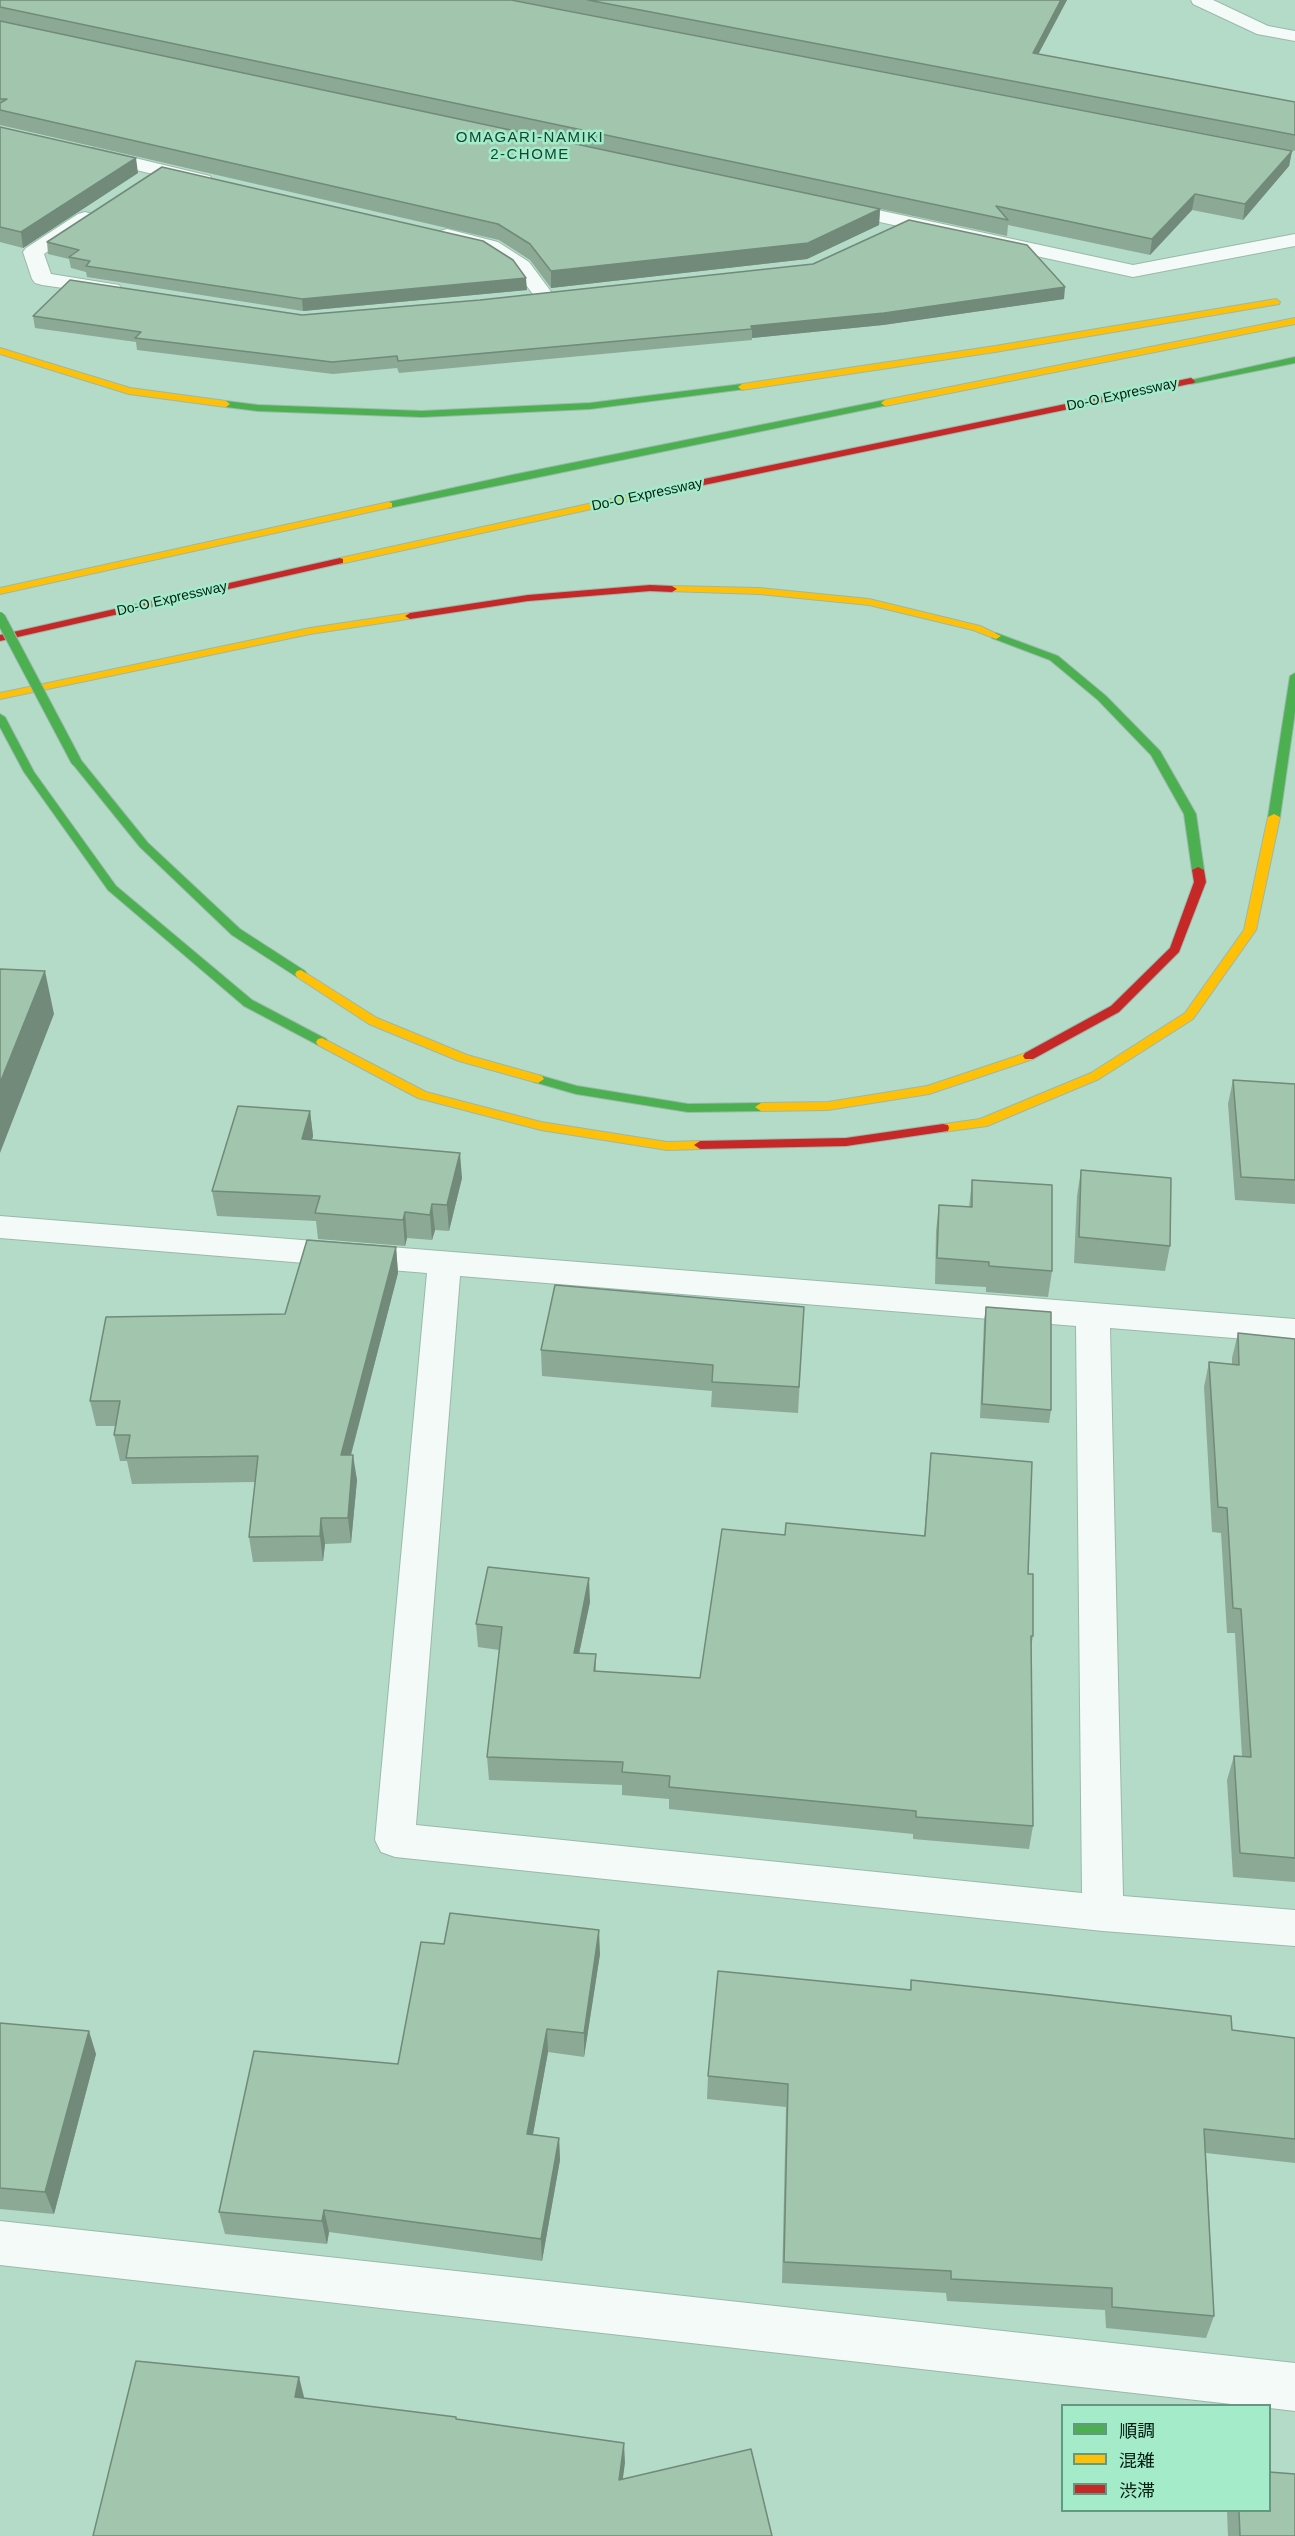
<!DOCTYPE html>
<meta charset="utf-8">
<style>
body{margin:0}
#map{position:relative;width:1295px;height:2536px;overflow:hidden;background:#b3dbc8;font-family:Arial,"Noto Sans JP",sans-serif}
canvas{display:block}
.legend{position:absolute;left:1061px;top:2404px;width:210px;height:108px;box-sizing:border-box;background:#a3ebc9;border:2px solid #629980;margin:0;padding:8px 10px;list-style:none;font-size:18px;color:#011d12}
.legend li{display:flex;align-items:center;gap:12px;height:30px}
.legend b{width:30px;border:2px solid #629980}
</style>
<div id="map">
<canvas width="1295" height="2536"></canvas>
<ul class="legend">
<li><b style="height:8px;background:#4caf50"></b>順調</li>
<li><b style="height:8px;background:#ffc107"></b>混雑</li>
<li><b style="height:8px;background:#c62828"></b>渋滞</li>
</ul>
</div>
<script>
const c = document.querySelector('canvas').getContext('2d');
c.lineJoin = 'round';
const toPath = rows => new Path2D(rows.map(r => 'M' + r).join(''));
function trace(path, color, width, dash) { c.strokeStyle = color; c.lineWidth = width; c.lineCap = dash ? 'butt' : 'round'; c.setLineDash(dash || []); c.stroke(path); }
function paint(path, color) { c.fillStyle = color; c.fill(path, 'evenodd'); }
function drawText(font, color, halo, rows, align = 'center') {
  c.font = font + ' Arial,sans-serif'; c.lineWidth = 5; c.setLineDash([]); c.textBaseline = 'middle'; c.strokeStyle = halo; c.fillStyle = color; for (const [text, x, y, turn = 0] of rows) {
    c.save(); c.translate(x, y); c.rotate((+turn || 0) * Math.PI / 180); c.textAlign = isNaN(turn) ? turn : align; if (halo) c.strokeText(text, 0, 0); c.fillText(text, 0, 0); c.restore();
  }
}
const street = toPath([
 [1191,0,1213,0,1268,26,1295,31,1295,41,1257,34,1193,4,1191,0],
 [93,148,210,176,213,180,210,184,203,186,86,158,84,154,86,150,93,148],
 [836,201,1133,265,1295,234,1295,246,1133,277,829,211,826,207,829,203,836,201],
 [85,212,92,214,95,218,92,222,44,254,51,274,119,285,122,289,119,293,112,295,42,285,35,283,32,279,23,252,26,248,78,214,85,212],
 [447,229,498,242,529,262,555,297,552,301,545,303,538,301,515,270,484,250,440,239,437,235,440,231,447,229],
 [0,1216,1295,1319,1295,1343,1110,1328,1123,1896,1295,1910,1295,1946,1103,1931,395,1857,381,1852,375,1840,427,1273,0,1238,0,1216],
 [460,1276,1076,1326,1082,1893,416,1825,460,1276],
 [0,2221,1295,2363,1295,2411,1270,2408,1270,2406,1249,2406,0,2265,0,2221]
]);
const fast = toPath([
 [1295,357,1295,363,1191,384,1187,381,1295,357],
 [742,384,745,385,745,389,590,409,422,417,258,411,226,407,222,404,226,401,258,405,422,411,590,403,742,384],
 [885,400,889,403,888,405,389,508,384,505,389,502,512,475,885,400],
 [996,633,1058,656,1106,696,1160,751,1196,814,1204,870,1202,872,1194,872,1192,870,1184,814,1151,755,1098,700,1050,660,992,638,991,636,996,633],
 [1295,673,1295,712,1280,817,1274,820,1268,817,1290,676,1295,673],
 [0,714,5,717,34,772,116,886,252,1000,326,1039,328,1042,326,1045,318,1045,244,1006,108,890,24,772,0,727,0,714],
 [76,758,80,759,148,843,240,929,305,971,307,974,305,977,297,977,232,935,140,847,72,763,71,761,76,758],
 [538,1075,577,1086,688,1104,761,1103,767,1107,761,1111,688,1112,576,1094,534,1082,532,1079,538,1075]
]);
const slow = toPath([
 [1276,299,1280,302,1279,304,995,352,742,390,738,387,742,384,995,346,1276,299],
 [1295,318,1295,324,885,406,881,403,885,400,1295,318],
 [0,348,130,388,226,401,230,404,226,407,129,394,0,354,0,348],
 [680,484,685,487,683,489,340,564,335,561,340,558,680,484],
 [389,502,392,503,392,507,0,594,0,588,389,502],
 [672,586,759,588,869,599,980,626,1001,636,996,639,973,630,869,605,759,594,668,591,668,587,672,586],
 [410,613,415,616,414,618,310,634,0,699,0,693,310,628,410,613],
 [1274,814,1280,817,1256,930,1193,1019,1099,1079,987,1126,943,1132,938,1131,937,1128,938,1125,980,1119,1091,1073,1185,1013,1244,930,1268,817,1274,814],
 [301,970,377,1018,467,1055,542,1076,544,1079,538,1083,459,1061,369,1024,297,977,295,974,297,971,301,970],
 [322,1038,426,1092,541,1122,667,1142,700,1141,706,1145,700,1149,667,1150,541,1130,418,1098,318,1045,316,1042,318,1039,322,1038],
 [1029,1052,1035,1056,1033,1059,929,1094,828,1110,761,1111,755,1107,761,1103,828,1102,927,1086,1029,1052]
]);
const jam = toPath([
 [1191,378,1195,381,1194,383,680,490,675,487,680,484,1191,378],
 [340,558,343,559,343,563,0,641,0,635,340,558],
 [650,585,672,586,677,589,672,592,650,591,528,601,410,619,405,616,410,613,528,595,650,585],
 [1198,867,1204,870,1206,882,1179,952,1119,1012,1033,1059,1025,1059,1023,1056,1025,1053,1111,1006,1170,948,1194,882,1192,870,1198,867],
 [943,1124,948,1125,949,1128,948,1131,846,1146,700,1149,694,1145,700,1141,846,1138,943,1124]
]);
trace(street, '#9ab9ab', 2);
trace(fast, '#9ab9ab', 2);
trace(slow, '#9ab9ab', 2);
trace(jam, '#9ab9ab', 2);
paint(street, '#f4faf7');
paint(fast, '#4caf50');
paint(slow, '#ffc107');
paint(jam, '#c62828');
const fastBridge = toPath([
 [0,617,76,761]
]);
trace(fastBridge, '#9ab9ab', 12, []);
trace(fastBridge, '#4caf50', 10);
paint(toPath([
 [0,0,1292,151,1289,166,1243,220,1192,210,1150,255,1008,225,1007,236,0,21],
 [513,0,1067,0,1038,54,1295,102,1295,151],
 [0,21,880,209,879,225,807,259,551,288,530,260,499,240,0,125],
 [0,127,138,173,23,248,0,242],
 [47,242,527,290,303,311,87,277,86,272,71,268,69,259,48,254],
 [1064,299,883,325,752,338,752,340,399,373,397,368,333,374,137,350,136,342,35,328,33,316,302,315],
 [1233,1080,1295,1084,1295,1204,1235,1200,1228,1104],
 [310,1111,313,1136,312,1140,462,1178,449,1231,435,1230,432,1240,407,1238,405,1246,318,1239,316,1221,217,1216,212,1191],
 [1081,1170,1170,1246,1165,1271,1074,1263,1077,1196],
 [972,1180,1052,1271,1048,1297,986,1292,986,1287,935,1284,936,1231,939,1205,969,1207],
 [396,1247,398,1273,351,1455,357,1480,351,1543,325,1544,323,1561,253,1562,249,1537,255,1482,132,1484,127,1461,120,1461,114,1435,116,1426,96,1426,90,1401,285,1314],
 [804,1307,798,1413,711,1407,712,1391,542,1376,541,1350],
 [986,1307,1051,1410,1049,1423,980,1418,984,1321],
 [1238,1333,1295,1339,1295,1882,1233,1877,1227,1780,1234,1756,1242,1756,1235,1633,1227,1633,1221,1533,1212,1532,1204,1387,1209,1362,1232,1364,1232,1358],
 [931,1453,1028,1574,1033,1636,1031,1647,1033,1826,1029,1849,913,1839,913,1834,669,1809,669,1799,622,1795,622,1785,489,1780,487,1757,499,1650,478,1647,476,1624,590,1602,579,1654,596,1654,596,1671,700,1678,785,1535,924,1536],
 [444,1944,600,1954,584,2057,548,2052,533,2134,559,2138,560,2160,542,2261,329,2232,327,2244,225,2234,219,2212,398,2064],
 [911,1980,1232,2030,1295,2038,1295,2163,1206,2153,1214,2316,1206,2338,1106,2328,1105,2310,947,2301,946,2293,782,2283,786,2107,707,2099,708,2076,910,1990],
 [0,2023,96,2054,54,2214,0,2209],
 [1227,2511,1269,2511,1295,2536,1228,2536]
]), '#8ba995');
paint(toPath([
 [1061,0,1067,0,1031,68,1033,53],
 [1292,151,1289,166,1243,220,1245,204],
 [136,158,138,173,23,248,21,232],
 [1195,194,1192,210,1150,255,1152,239],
 [880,209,879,225,807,259,551,288,551,271],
 [526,278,527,290,303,311,302,299],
 [1065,287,1064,299,883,325,752,338,752,329,751,326],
 [45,971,54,1014,0,1153,0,1083],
 [310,1111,313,1136,305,1165,302,1139],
 [460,1153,462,1178,449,1231,447,1205],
 [432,1204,435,1230,432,1240,430,1215],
 [405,1212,407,1238,405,1246,403,1220],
 [396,1247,398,1273,344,1481,341,1455],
 [353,1455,357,1480,351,1543,348,1518],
 [321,1518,325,1544,323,1561,320,1536],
 [589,1578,590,1602,574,1677,574,1653],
 [599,1930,600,1954,584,2057,584,2033],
 [547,2029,548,2052,529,2156,527,2134],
 [89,2031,96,2054,54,2214,45,2192],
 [559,2138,560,2160,542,2261,541,2239],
 [324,2210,329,2232,327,2244,322,2221],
 [299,2377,304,2397,300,2417,295,2397],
 [624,2443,625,2463,620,2500,619,2480]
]), '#718a79');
const building = toPath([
 [0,0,511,0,1292,151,1245,204,1195,194,1152,239,996,206,1008,220,0,7,0,0],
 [588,0,1061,0,1033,53,1295,102,1295,135,588,0],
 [0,21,880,209,808,243,551,271,530,244,498,224,0,110,0,103,7,99,0,99,0,21],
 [0,127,136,158,21,232,0,227,0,127],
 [162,167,483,241,513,260,526,278,302,299,86,266,90,261,69,257,79,250,47,242,162,167],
 [909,220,1027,245,1065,287,884,313,751,326,752,329,398,361,397,356,332,362,135,338,141,332,33,316,70,280,302,315,480,300,813,264,909,220],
 [0,969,45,971,0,1083,0,969],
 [1233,1080,1295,1084,1295,1180,1241,1177,1233,1080],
 [238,1106,310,1111,302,1139,460,1153,447,1205,432,1204,430,1215,405,1212,403,1220,315,1213,320,1196,212,1191,238,1106],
 [1081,1170,1171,1178,1170,1246,1079,1237,1081,1170],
 [972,1180,1052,1185,1052,1271,989,1266,989,1262,937,1258,939,1205,972,1207,972,1180],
 [307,1240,396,1247,341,1455,353,1455,348,1518,321,1518,320,1536,249,1537,258,1456,126,1458,130,1435,114,1435,120,1401,90,1401,106,1317,285,1314,307,1240],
 [555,1285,804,1307,799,1387,712,1382,713,1365,541,1350,555,1285],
 [986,1307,1051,1312,1051,1410,982,1404,986,1307],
 [1238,1333,1295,1339,1295,1858,1240,1853,1234,1756,1251,1757,1241,1609,1233,1608,1227,1508,1218,1507,1209,1362,1239,1365,1238,1333],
 [931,1453,1032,1462,1028,1574,1033,1574,1033,1636,1031,1636,1033,1826,916,1817,916,1811,669,1787,670,1776,622,1772,623,1762,487,1757,502,1627,476,1624,488,1567,589,1578,574,1653,596,1654,594,1671,700,1678,722,1529,785,1535,786,1523,925,1536,931,1453],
 [450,1913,599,1930,584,2033,547,2029,527,2134,559,2138,541,2239,324,2210,322,2221,219,2212,254,2051,398,2064,421,1942,444,1944,450,1913],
 [718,1971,911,1990,911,1980,1050,1995,1231,2016,1232,2030,1295,2038,1295,2139,1204,2129,1214,2316,1112,2307,1112,2288,951,2279,951,2271,784,2262,788,2084,708,2076,718,1971],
 [0,2023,89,2031,45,2192,0,2188,0,2023],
 [136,2361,299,2377,295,2397,456,2417,456,2419,624,2443,619,2480,751,2449,772,2536,93,2536,136,2361],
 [1269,2472,1295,2474,1295,2536,1240,2536,1239,2511,1269,2511,1269,2472]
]);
paint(building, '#a2c5ad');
trace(building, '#718a79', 1.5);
drawText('14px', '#011d12', '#a3ebc9', [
 ["Do-O Expressway",1122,395,-12],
 ["Do-O Expressway",647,495,-12],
 ["Do-O Expressway",172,599,-13]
]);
c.letterSpacing = '1.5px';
drawText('15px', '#0f4833', '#a3ebc9', [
 ["OMAGARI-NAMIKI",530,138],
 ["2-CHOME",530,155]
]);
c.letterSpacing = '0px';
</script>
